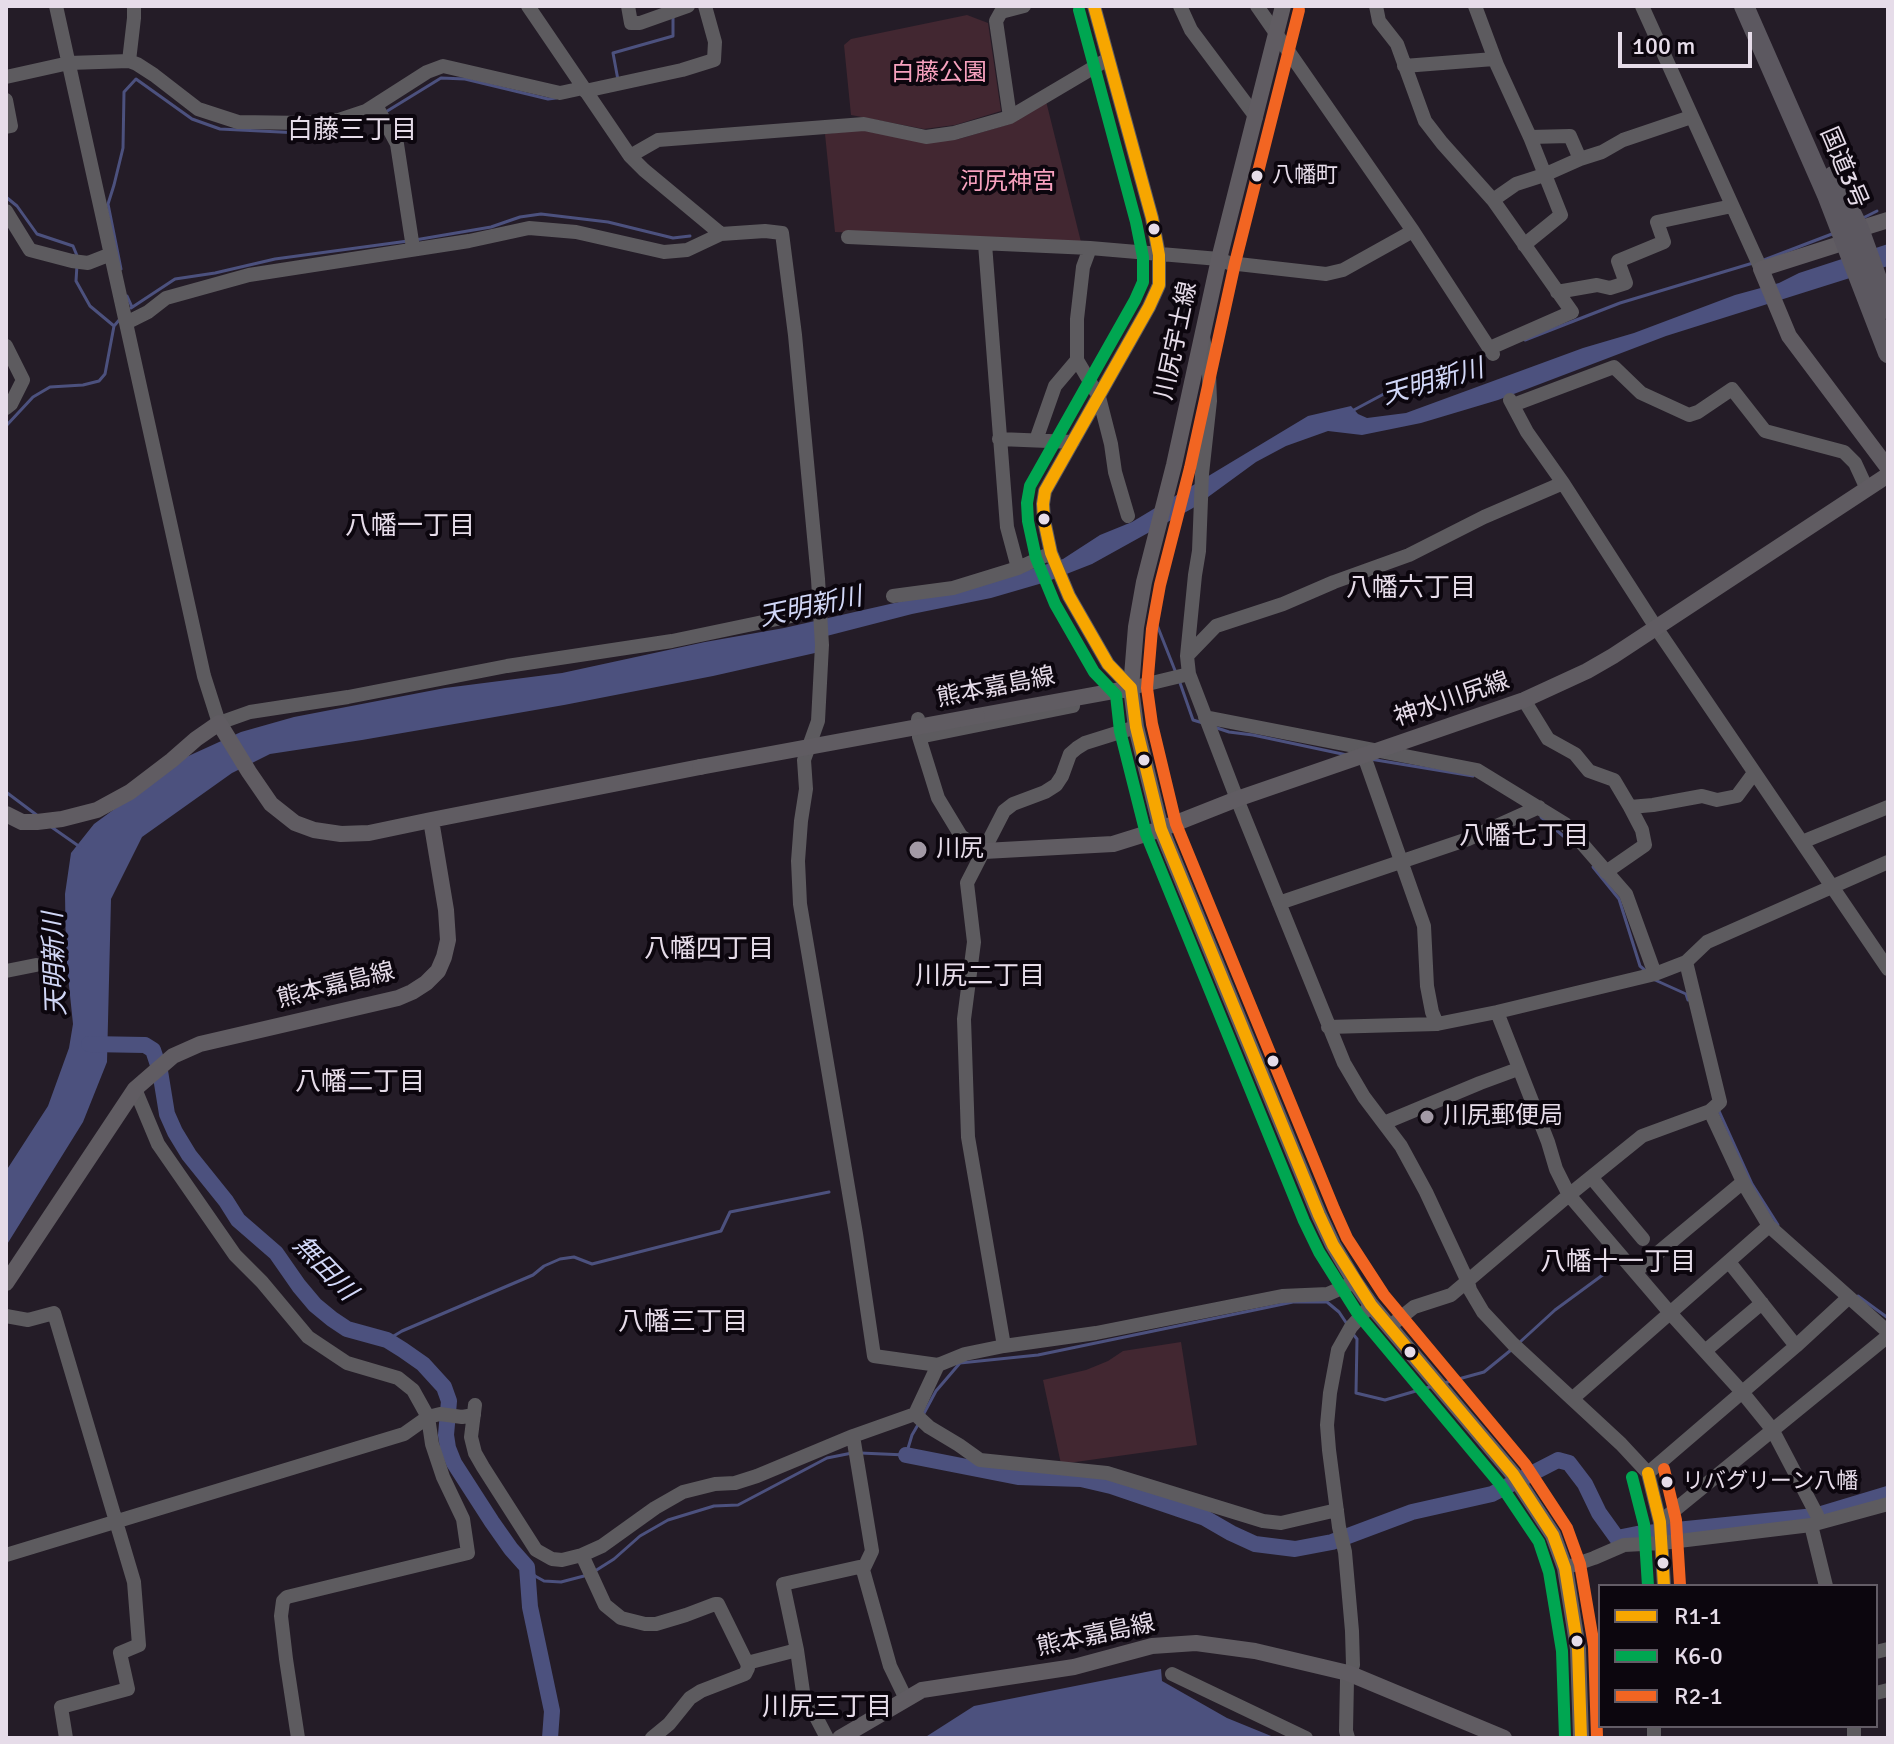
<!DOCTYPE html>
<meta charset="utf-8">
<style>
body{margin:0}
#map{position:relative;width:1894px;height:1744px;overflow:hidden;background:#241c27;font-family:Signika,sans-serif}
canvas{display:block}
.frame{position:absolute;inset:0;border:8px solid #e6dce9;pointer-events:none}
.legend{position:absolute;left:1598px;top:1584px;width:280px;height:144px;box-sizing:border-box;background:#0c060e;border:2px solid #635c66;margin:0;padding:10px 14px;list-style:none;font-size:24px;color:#e6dce9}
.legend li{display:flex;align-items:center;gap:16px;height:40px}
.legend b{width:40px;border:2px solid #635c66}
.scale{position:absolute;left:1618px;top:32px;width:134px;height:36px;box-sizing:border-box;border:4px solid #e6dce9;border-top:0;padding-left:10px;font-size:24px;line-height:28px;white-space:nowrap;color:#e6dce9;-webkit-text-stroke:6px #0c060e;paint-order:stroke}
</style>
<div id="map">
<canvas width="1894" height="1744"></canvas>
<div class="frame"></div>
<ul class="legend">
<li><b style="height:10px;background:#f7a600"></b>R1-1</li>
<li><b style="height:10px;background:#00a651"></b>K6-0</li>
<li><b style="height:10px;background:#f26522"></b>R2-1</li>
</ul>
<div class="scale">100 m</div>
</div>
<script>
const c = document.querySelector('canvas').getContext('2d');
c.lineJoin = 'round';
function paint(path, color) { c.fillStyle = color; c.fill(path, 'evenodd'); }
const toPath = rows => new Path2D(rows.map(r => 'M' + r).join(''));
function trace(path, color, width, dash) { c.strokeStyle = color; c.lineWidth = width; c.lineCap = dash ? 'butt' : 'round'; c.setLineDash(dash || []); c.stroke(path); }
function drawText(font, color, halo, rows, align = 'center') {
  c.font = font + ' Signika,"Noto Sans JP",sans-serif'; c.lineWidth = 8; c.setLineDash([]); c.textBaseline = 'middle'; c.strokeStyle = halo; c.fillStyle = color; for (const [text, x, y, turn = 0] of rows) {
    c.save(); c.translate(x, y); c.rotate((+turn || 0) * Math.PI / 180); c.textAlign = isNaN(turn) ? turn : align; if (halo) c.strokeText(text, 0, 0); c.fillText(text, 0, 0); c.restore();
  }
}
paint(toPath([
 [967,15,988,23,1001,111,955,125,924,129,851,115,844,45,851,39],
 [1046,101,1081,242,835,232,825,134,862,130,925,143,959,139,1013,123],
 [1181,1342,1197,1445,1061,1464,1043,1380,1086,1370,1108,1361,1123,1351]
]), '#422731');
paint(toPath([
 [1888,244,1888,266,1666,336,1498,400,1421,423,1362,435,1328,431,1286,446,1256,462,1193,508,1092,564,1046,582,991,598,912,614,815,639,815,653,713,676,564,705,362,740,270,754,232,773,142,837,111,899,107,1062,83,1122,6,1246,6,1171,48,1106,69,1048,73,1024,66,957,65,894,71,853,94,824,184,758,241,732,294,717,445,688,562,673,705,642,784,628,912,599,966,590,1063,559,1100,535,1132,522,1308,416,1351,406,1358,414,1367,418,1406,413,1583,348,1634,333,1735,295,1779,283,1799,273],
 [1161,1669,1162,1681,1227,1718,1276,1738,924,1738,974,1706]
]), '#4c517e');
trace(toPath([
 [618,80,613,53,673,36,673,18],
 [384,113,441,78,465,79,548,99,556,98],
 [6,197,17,206,37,234,73,246,78,258],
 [1863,218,1877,211],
 [415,240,491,227,520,217,541,214,608,222,673,238,690,236],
 [1764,260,1832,234],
 [77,265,76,281,90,306,114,326],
 [121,269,108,204,114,185,123,148,124,92,136,79,192,119,220,129,300,133,338,128,378,117],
 [127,296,132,307],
 [131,308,175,279,215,273,275,259,408,241],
 [1525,340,1620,303,1753,263],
 [1352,411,1395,388,1485,355],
 [6,426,33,397,50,387,83,385,99,381,105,374,114,326,120,319],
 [1157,625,1176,673],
 [1179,680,1193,720,1203,723],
 [1214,727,1229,732,1253,735,1347,755],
 [1370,759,1473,776],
 [6,792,38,816],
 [1541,817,1575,846],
 [50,826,80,847],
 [1593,867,1619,899,1640,966,1647,972],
 [1655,980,1686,994,1688,1000],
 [1719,1111,1752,1184,1778,1225],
 [1858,1296,1888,1318],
 [1353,1334,1357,1339,1356,1393,1385,1400,1433,1386],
 [387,1340,402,1331,533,1275,544,1266,560,1259,574,1257,592,1264,721,1231,730,1212,829,1192],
 [1520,1342,1555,1310,1604,1274],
 [1444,1383,1484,1372,1511,1350],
 [922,1417,936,1391,960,1363,1038,1355,1293,1302,1327,1302,1339,1312,1347,1324],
 [860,1453,906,1455,912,1435,919,1423],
 [527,1567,535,1576,544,1581,561,1582,584,1576],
 [595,1571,614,1559,640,1536,668,1520,714,1506,738,1505,827,1458,852,1453]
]), '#4c517e', 3);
trace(toPath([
 [89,1044,145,1045,153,1050,160,1071,167,1114,175,1132,189,1155,226,1201,238,1220,276,1253,299,1286,315,1305,332,1319,347,1329,387,1340,403,1350,423,1364,444,1387,449,1401,446,1435,448,1448,454,1463,492,1522,511,1549,527,1567,530,1607,552,1711,550,1738],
 [906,1455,1018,1477,1081,1479,1111,1486,1205,1518,1231,1533,1255,1544,1295,1549,1332,1542,1412,1512,1492,1494,1558,1460,1569,1463,1585,1484,1599,1513,1617,1538,1637,1534,1815,1516,1888,1494]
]), '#4c517e', 16);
trace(toPath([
 [56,6,204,676,219,723,250,712,348,697,507,666,672,641,820,610],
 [528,6,630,156,644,170,721,234],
 [628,6,631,23,640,23,688,6],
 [1094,6,1152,218,1159,255,1159,285,1149,307,1045,491,1043,504,1044,520,1051,553,1069,596,1108,664,1131,688],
 [1180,6,1191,30,1256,117],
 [1257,6,1413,231,1493,354],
 [1376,6,1379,21,1397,44,1425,121,1442,143,1493,200,1572,312,1490,348],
 [1475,6,1497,65,1530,137,1561,215,1524,245],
 [1642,6,1761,269],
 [129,61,134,18,134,6],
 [1404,66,1494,59],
 [6,77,69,63,129,61,137,64,154,75,198,109,238,122,306,123,339,120,366,111,427,72,443,66,560,93,583,88],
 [585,91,682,70,714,60,715,42,705,6],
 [6,100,11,126,6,127],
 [376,105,397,144,413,248],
 [1010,117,996,21,1001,12,1024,6],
 [1530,137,1570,136,1580,159],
 [630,156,658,140,864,124,926,137,954,133,1010,117,1108,59],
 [1493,200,1516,184,1544,175,1580,159,1602,152,1623,140,1691,117],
 [6,211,30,250,72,261,88,263,111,254],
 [848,237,1090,248,1219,259,1229,263,1326,274,1343,270,1413,231],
 [985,244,1007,527,1018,568],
 [1090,248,1083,267,1077,319,1077,360,1099,397,1111,444,1115,472,1128,516],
 [1557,292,1597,285,1610,288,1626,283,1618,261,1664,242,1657,222,1732,206],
 [126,323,148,312,166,298,249,275,469,241,529,228,576,232,664,252,687,250,721,234,765,231,782,233,795,335,818,579,822,645,818,721,804,760,806,789,801,821,798,861,800,904,856,1234,874,1356,938,1365,965,1354,1004,1346,1096,1333,1282,1296,1328,1294,1355,1282],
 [1203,337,1209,373,1210,401,1202,474,1199,551,1195,575,1187,656,1189,674,1237,799,1344,1063,1364,1097,1401,1146,1426,1192,1468,1282,1470,1290,1483,1312,1513,1344,1621,1444,1648,1473,1660,1522,1664,1586],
 [6,346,23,380,11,404,6,408],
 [1510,400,1527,432,1563,483,1657,629,1888,969],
 [1513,405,1614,367,1641,393,1689,415,1698,412,1732,389,1765,431,1844,452,1855,463,1867,489],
 [999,439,1073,442],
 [1036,440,1055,386,1077,360],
 [893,596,953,588,1018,568,1051,553],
 [1187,656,1216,626,1283,604,1334,582,1409,555,1484,517,1563,483],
 [1124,691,1131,688,1189,674],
 [1524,700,1548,739,1575,754,1589,771,1614,780,1630,807,1653,805,1702,796,1717,800,1737,796,1754,773],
 [1205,717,1477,770,1565,824,1626,894,1655,974],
 [918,719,919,737,938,798,961,836,984,851],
 [919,737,1073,706],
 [1364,756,1424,926,1427,986,1432,1012,1437,1024],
 [1802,842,1888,807],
 [1606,872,1645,845,1642,830,1630,807],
 [1279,903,1468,839,1539,807],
 [6,971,36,965],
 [1497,1012,1548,1142,1556,1169,1569,1195,1671,1314,1742,1392,1772,1429,1817,1515],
 [1328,1027,1437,1024,1497,1012,1655,974,1686,962,1707,942,1888,862],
 [135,1089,158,1144,235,1255,262,1282,308,1337,347,1363,398,1378,413,1390,428,1417,432,1444,443,1477,463,1519,468,1553,287,1597,283,1601,281,1616,286,1659,298,1738],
 [1710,1111,1745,1186,1769,1226,1888,1332],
 [1384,1123,1480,1083,1518,1069],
 [1591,1177,1643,1239],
 [1729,1262,1796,1346],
 [1635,1272,1743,1182],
 [6,1316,28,1320,54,1313,134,1582,139,1645,120,1653,128,1689,61,1707,66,1738],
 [1389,1327,1414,1307,1451,1295,1569,1195,1642,1136,1710,1111,1720,1102,1686,962],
 [1004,1346,968,1137,964,1019,974,942,967,883,1004,811,1013,804,1045,792,1056,785,1062,776,1070,754,1077,748,1085,743,1136,727],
 [1705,1351,1762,1303],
 [1572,1399,1769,1226],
 [475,1405,471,1437,475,1453,483,1467,536,1550,552,1559,562,1560,582,1555,602,1546,655,1508,683,1492,715,1484,735,1483,757,1476,853,1436,915,1414,938,1365],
 [915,1414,929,1427,959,1445,980,1460,1107,1473,1263,1521,1281,1523,1337,1510],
 [853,1436,872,1551,863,1570,890,1666,906,1699],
 [1648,1473,1796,1346,1848,1298],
 [1660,1522,1888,1336],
 [1811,1525,1826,1586],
 [6,1555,404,1434,428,1417,440,1414,462,1417,474,1415],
 [582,1555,605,1605,621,1618,645,1624,656,1624,686,1615,715,1604,718,1604,747,1663,748,1668,745,1674,701,1691,690,1698,669,1724,652,1738],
 [1565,1568,1594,1558,1624,1545,1662,1543,1811,1525,1888,1504],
 [1876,1652,1888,1649],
 [747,1663,797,1650],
 [1172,1674,1306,1738],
 [1876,1693,1888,1690],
 [1654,1726,1654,1738],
 [827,1738,803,1692,797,1650,783,1584,859,1567,863,1570],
 [1348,1738,1346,1731,1347,1680,1353,1665,1352,1631,1345,1552,1339,1527,1329,1450,1327,1425,1330,1393,1338,1350,1351,1327,1371,1305],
 [1854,1738,1854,1726]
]), '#5d5b5f', 14);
trace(toPath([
 [1283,6,1219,259,1174,465,1144,582,1136,627,1131,688,1136,727,1161,829,1319,1215,1333,1245,1355,1282,1371,1305,1513,1474,1553,1535,1565,1568,1578,1649,1581,1738],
 [1888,220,1859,229,1846,242,1761,269,1789,336,1888,468],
 [977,716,1131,688],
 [6,814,22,822,37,822,62,819,97,810,130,792,172,760,196,739,219,723,249,772,271,804,295,823,314,830,341,834,369,833,431,820],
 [984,851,1113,844,1161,829,1237,799,1524,700,1587,671,1613,656,1888,475],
 [6,1283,135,1089,173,1056,200,1044,398,998,412,992,426,983,438,971,444,957,448,940,446,910,431,820,700,767],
 [840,1738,922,1690,1074,1667,1152,1646,1196,1643,1255,1651,1348,1673,1504,1738]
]), '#605c62', 16);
trace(toPath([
 [1744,6,1827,195,1888,353],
 [1833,176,1859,229,1888,309]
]), '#5c5860', 20);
trace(toPath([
 [700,767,977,716]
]), '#605c62', 16);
trace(toPath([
 [1094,6,1152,218,1159,255,1159,285,1149,307,1045,491,1043,504,1044,520,1051,553,1069,596,1108,664,1131,688,1136,727,1161,829,1319,1215,1333,1245,1371,1305,1513,1474,1553,1535,1565,1568,1578,1649,1581,1738],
 [1648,1473,1660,1522,1664,1586]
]), '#f7a600', 12);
trace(toPath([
 [1079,10,1136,222,1143,257,1143,282,1135,300,1030,486,1027,503,1028,521,1036,558,1055,604,1094,672,1116,695,1120,731,1146,834,1304,1221,1319,1252,1358,1314,1500,1484,1539,1542,1549,1572,1562,1651,1565,1738],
 [1632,1477,1644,1524,1648,1586]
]), '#00a651', 12);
trace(toPath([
 [1299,10,1235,263,1190,468,1160,585,1152,629,1147,688,1152,724,1176,824,1334,1209,1347,1238,1384,1295,1525,1464,1567,1528,1580,1564,1594,1646,1597,1737],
 [1664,1469,1676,1520,1680,1585]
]), '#f26522', 12);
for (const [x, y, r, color] of [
 [1257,176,7,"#e6dce9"],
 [1154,229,7,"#e6dce9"],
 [1044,519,7,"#e6dce9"],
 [1144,760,7,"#e6dce9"],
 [918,850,10,"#a299a5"],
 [1273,1061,7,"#e6dce9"],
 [1427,1117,8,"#a299a5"],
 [1410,1352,7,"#e6dce9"],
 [1667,1482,7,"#e6dce9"],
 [1663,1563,7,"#e6dce9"],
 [1577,1641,7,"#e6dce9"]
]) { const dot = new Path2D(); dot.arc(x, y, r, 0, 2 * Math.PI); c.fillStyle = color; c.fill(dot); trace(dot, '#0c060e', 3); }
drawText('22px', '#e6dce9', '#0c060e', [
 ["八幡町",1272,176],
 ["リバグリーン八幡",1682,1482]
], 'left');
drawText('24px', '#f7a1be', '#0c060e', [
 ["白藤公園",939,74],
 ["河尻神宮",1008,183]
]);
drawText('24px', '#e6dce9', '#0c060e', [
 ["国道3号",1843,168,67],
 ["川尻宇土線",1177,341,-78],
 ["熊本嘉島線",996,688,-11],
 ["神水川尻線",1452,700,-19],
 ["熊本嘉島線",336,986,-14],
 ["熊本嘉島線",1096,1636,-12]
]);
drawText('24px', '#e6dce9', '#0c060e', [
 ["川尻",936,850],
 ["川尻郵便局",1443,1117]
], 'left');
drawText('26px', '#e6dce9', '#0c060e', [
 ["白藤三丁目",352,131],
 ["八幡一丁目",410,527],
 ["八幡六丁目",1411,589],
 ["八幡七丁目",1524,837],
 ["八幡四丁目",709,950],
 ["川尻二丁目",980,977],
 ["八幡二丁目",360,1083],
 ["八幡十一丁目",1618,1263],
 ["八幡三丁目",683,1323],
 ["川尻三丁目",827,1708]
]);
drawText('italic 26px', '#d1d7f7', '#0c060e', [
 ["天明新川",1433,383,-16],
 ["天明新川",811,608,-12],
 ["天明新川",56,964,-92],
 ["無田川",324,1269,46]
]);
</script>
